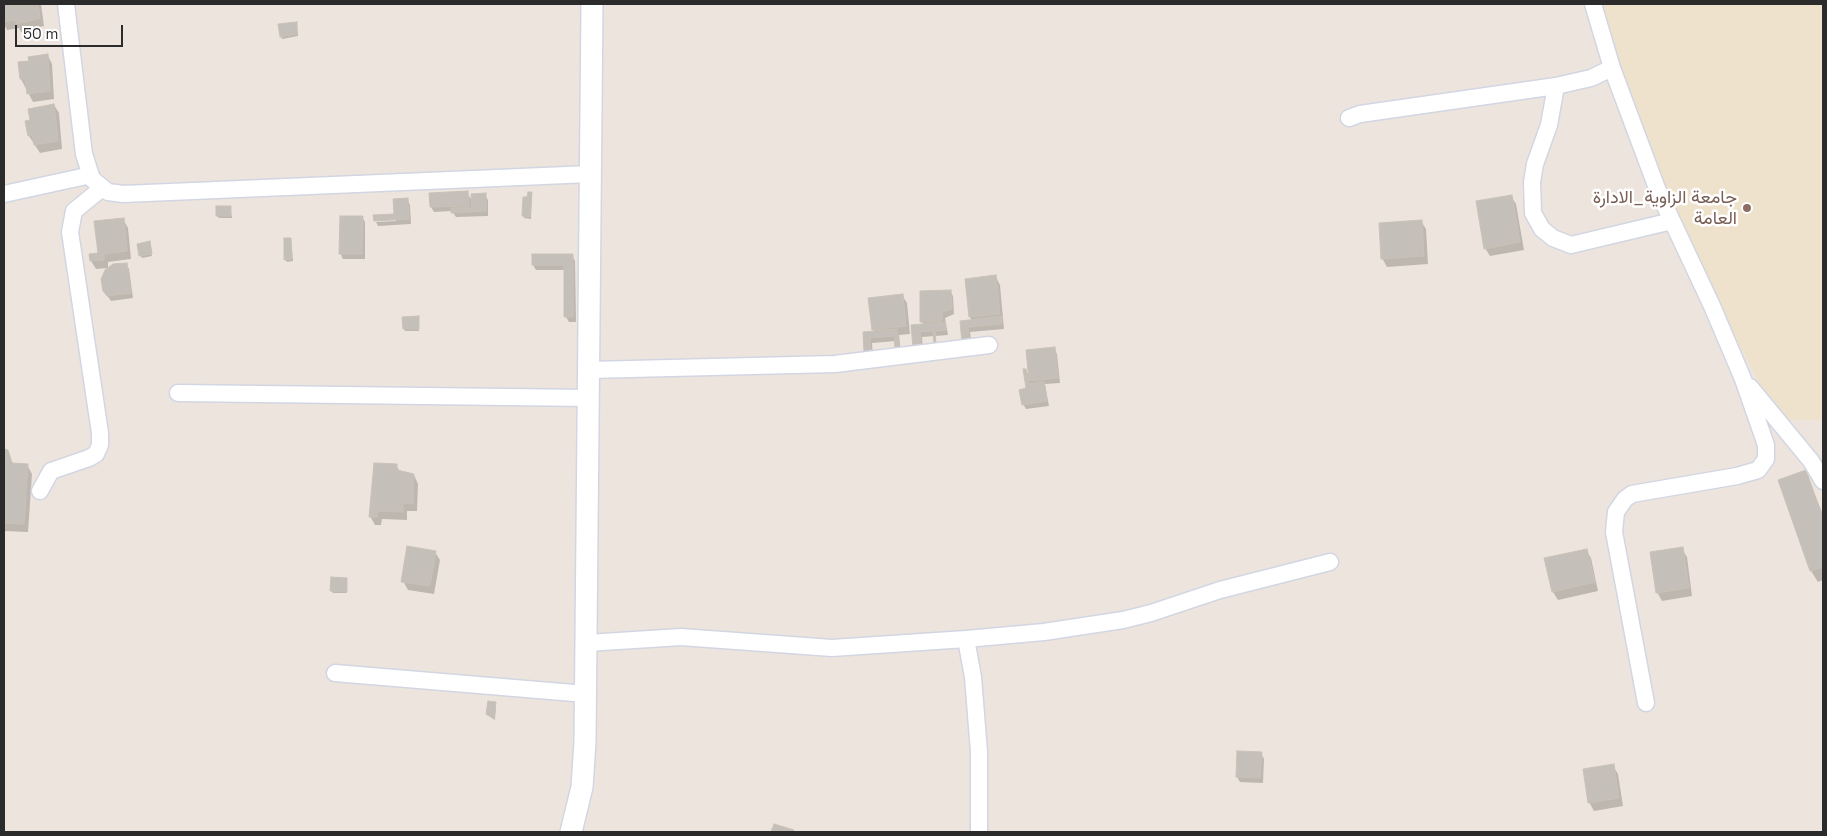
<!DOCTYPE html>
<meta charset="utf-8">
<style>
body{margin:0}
#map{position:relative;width:1827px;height:836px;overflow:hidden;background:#ede5dd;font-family:"Space Grotesk",sans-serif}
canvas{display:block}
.frame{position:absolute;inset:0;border:5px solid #2b2b2b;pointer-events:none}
.scale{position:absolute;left:15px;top:25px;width:108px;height:22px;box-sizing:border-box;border:2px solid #2b2b2b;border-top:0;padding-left:6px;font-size:15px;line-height:18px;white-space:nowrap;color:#2b2b2b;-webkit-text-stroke:4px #fff;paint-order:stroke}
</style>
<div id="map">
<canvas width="1827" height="836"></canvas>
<div class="frame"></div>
<div class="scale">50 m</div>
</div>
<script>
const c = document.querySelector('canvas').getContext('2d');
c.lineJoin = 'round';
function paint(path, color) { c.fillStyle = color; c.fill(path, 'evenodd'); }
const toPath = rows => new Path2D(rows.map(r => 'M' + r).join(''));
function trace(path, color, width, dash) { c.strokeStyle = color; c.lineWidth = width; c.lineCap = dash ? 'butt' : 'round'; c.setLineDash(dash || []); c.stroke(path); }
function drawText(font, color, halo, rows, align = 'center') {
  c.font = font + ' "Space Grotesk",Vazirmatn,sans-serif'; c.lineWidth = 5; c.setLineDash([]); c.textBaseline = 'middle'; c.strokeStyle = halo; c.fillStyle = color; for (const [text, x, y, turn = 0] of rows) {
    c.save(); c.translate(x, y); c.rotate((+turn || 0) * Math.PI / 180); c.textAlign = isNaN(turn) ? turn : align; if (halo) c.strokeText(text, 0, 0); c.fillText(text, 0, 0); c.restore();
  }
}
paint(toPath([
 [1598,4,1823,4,1823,420,1779,420,1694,258,1648,159]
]), '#eee2cc');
paint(toPath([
 [4,4,41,4,44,26,21,32,19,28,7,30,4,24],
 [297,23,298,36,282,39,281,36],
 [48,56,52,64,54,99,33,102,21,79,31,62],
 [54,105,59,113,62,149,40,153,29,136,26,122,32,121],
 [467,193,473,202,485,195,488,200,488,216,456,217,452,211,434,212,431,207,430,194],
 [532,193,531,219,524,218,524,198,528,199],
 [1511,196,1516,204,1524,250,1490,256,1485,248],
 [407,199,410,205,411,224,378,226,376,222,396,221,395,215],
 [230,207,232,218,219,218,217,216],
 [362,217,365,222,365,259,343,259,340,253],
 [123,219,128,228,131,259,108,262,108,268,96,269,91,261,99,254],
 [1421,221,1426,229,1428,264,1387,267,1382,258],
 [291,239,293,261,287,262,285,259],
 [149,243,152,256,142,258,140,255],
 [572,255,575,261,576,322,569,322,566,317,566,270,536,270,533,265],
 [126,264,129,269,133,298,111,301,104,291],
 [996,277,1000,285,1004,329,970,332,972,346,961,322,972,321,970,317],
 [950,291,953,296,954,314,945,318,948,335,922,337,923,351,912,326,924,325,922,321],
 [902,295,907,303,910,334,899,335,901,354,896,341,872,343,873,357,869,357,866,352,864,333,875,332,873,329],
 [418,318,419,331,405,331,404,328],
 [1054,348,1057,354,1060,383,1045,384,1049,406,1026,409,1023,404,1027,390,1026,370,1030,378],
 [4,450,7,451,13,464,27,465,32,474,28,532,4,531],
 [396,465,400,472,414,475,418,484,417,511,407,511,407,520,382,519,381,525,375,525,370,516],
 [1806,472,1823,515,1823,580,1818,582,1811,571,1780,481],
 [1682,549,1687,557,1692,596,1662,601,1657,592],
 [1586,550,1591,558,1598,591,1558,600,1553,592,1546,559],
 [435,552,440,560,434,594,408,590,403,581],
 [346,579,347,593,333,593,331,590],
 [495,703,496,706,495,720,488,714],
 [1261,753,1264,759,1263,783,1240,782,1237,777],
 [1613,766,1618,774,1623,806,1594,811,1589,802]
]), '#0003');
const building = toPath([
 [4,4,38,4,40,18,16,24,16,20,4,22,4,4],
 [297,22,297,34,280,37,278,24,297,22],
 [48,54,50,91,27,94,25,79,20,79,18,62,29,61,28,57,48,54],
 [54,104,58,141,34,145,32,135,28,136,25,121,30,120,28,109,54,104],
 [468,191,469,206,430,207,429,193,468,191],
 [528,192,532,192,530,217,522,216,523,197,527,197,528,192],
 [486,193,486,211,451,213,451,208,472,208,471,194,486,193],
 [1512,195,1520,242,1484,249,1476,201,1512,195],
 [408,198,409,219,374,221,373,215,394,214,393,199,408,198],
 [216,206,231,206,231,216,216,216,216,206],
 [340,216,363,216,362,254,339,254,340,216],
 [124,218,127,251,104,254,104,260,90,261,89,254,98,253,94,221,124,218],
 [1422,220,1424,256,1381,259,1379,223,1422,220],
 [284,238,291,238,292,259,284,260,284,238],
 [150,241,152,254,139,256,137,244,150,241],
 [532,254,573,254,573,317,564,317,564,265,532,265,532,254],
 [127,263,131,293,107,296,103,291,101,279,105,270,113,264,127,263],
 [996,275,1000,314,969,317,965,279,996,275],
 [951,290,952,309,942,312,942,321,920,322,920,291,951,290],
 [903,294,906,326,872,330,868,298,903,294],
 [419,316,419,329,403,329,402,317,419,316],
 [1002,316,1002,324,968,327,969,341,962,342,960,321,1002,316],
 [945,322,946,330,935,331,936,344,934,344,933,331,920,332,921,346,913,347,911,325,945,322],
 [897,329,899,349,895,349,894,336,870,338,871,352,864,352,863,332,897,329],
 [1055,347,1058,378,1029,381,1026,350,1055,347],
 [1023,369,1026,369,1029,384,1044,381,1047,401,1022,405,1019,390,1026,388,1023,369],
 [4,449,8,450,12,463,28,464,24,524,4,523,4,449],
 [374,463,397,464,397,470,414,474,413,504,403,503,403,512,377,511,377,517,369,517,374,463],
 [1806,470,1823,519,1823,567,1810,571,1778,480,1806,470],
 [407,546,436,551,430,586,401,582,407,546],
 [1683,547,1689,588,1656,593,1650,552,1683,547],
 [1587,549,1595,582,1552,592,1544,558,1587,549],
 [331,577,347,578,347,592,330,591,331,577],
 [488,701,496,702,494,719,486,714,488,701],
 [1237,751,1262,752,1260,778,1236,777,1237,751],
 [1614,764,1619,798,1588,803,1583,769,1614,764],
 [774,824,794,830,793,832,771,832,774,824]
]);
paint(building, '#c5bfb9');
trace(building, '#c8c1b6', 1);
const minor = toPath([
 [66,4,84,154,92,179,108,192,123,194,590,174],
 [1593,4,1612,68,1658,191,1712,306,1743,379,1766,445,1766,459,1758,470,1737,476,1632,494,1625,499,1616,512,1614,532,1646,703],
 [1556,86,1549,125,1535,164,1532,182,1533,213,1542,229,1553,238,1571,245,1672,221],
 [1349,118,1360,114,1556,86,1591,78,1612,68],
 [4,194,91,175],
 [589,370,835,364,989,345],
 [1750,387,1811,461,1823,481],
 [178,393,589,398],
 [40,491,51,471,89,458,96,454,100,445,100,433,70,232,74,211,101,189],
 [966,639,1044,632,1123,620,1151,613,1220,590,1330,562],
 [587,643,681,637,832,648,966,639,973,677,979,752,979,832],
 [335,673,586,694]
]);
const tertiary = toPath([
 [571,832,582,787,585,742,592,4]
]);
trace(minor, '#d2d6e3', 19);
trace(tertiary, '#d2d6e3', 24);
trace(minor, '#fff', 16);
trace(tertiary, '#fff', 21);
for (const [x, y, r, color] of [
 [1747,208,5,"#8d6e63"]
]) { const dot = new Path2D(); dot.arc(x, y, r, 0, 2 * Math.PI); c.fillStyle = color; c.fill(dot); trace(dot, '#fff', 2); }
drawText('18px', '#785e54', '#fff', [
 ["جامعة الزاوية_الادارة",1737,198],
 ["العامة",1737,219]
], 'right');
</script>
